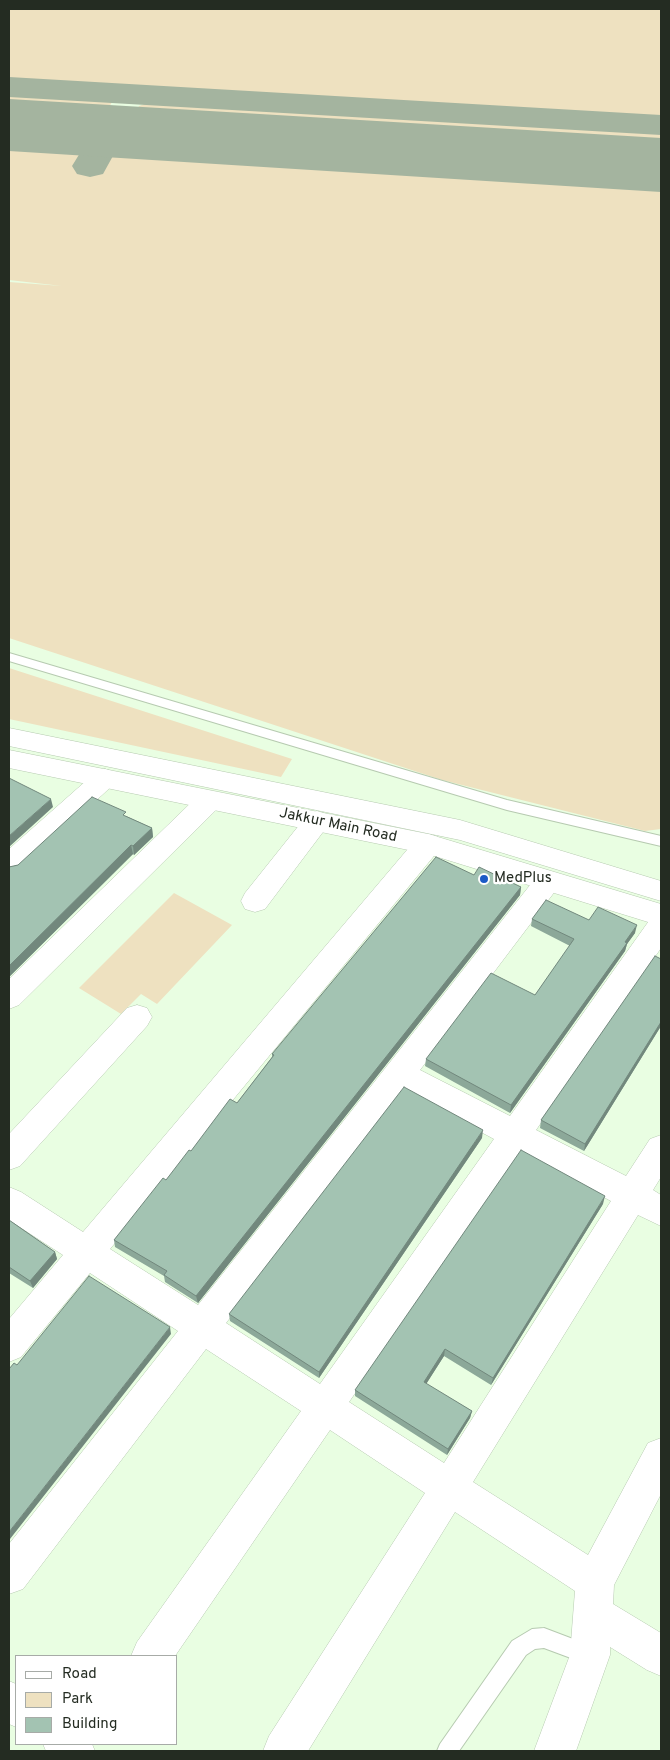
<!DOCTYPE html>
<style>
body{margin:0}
#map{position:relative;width:670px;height:1760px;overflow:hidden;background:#e9fee2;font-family:Overpass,sans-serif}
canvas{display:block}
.frame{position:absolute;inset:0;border:10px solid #242c22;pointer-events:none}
.legend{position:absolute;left:15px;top:1655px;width:162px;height:90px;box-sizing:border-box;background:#fff;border:1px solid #a7aba7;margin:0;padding:6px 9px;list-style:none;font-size:15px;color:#242c22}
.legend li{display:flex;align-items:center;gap:10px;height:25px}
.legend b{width:25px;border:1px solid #a7aba7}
</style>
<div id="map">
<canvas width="670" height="1760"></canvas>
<div class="frame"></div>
<ul class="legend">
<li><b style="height:6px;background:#fff"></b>Road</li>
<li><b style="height:14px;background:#eee1c0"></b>Park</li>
<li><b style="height:14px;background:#a3c3b2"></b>Building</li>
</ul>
</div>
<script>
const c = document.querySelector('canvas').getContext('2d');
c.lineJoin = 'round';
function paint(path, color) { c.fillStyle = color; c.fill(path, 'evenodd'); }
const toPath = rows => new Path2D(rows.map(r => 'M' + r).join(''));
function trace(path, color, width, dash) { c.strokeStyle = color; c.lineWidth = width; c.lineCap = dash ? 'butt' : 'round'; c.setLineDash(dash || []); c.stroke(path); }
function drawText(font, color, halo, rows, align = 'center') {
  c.font = font + ' Overpass,sans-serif'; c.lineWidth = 4.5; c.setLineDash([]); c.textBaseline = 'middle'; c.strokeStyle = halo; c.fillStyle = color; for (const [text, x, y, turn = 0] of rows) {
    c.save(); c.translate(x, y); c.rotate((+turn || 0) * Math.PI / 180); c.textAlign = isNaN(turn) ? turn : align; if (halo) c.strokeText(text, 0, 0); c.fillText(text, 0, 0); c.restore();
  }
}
paint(toPath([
 [9,9,661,9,661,119,9,81],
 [9,93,101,98,110,100,112,102,102,119,96,122,9,117],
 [151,102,661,131,661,155,144,124,132,121,139,106],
 [9,134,84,139,88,143,76,165,103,167,117,145,130,142,661,173,661,829,645,831,442,780,9,638,9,282,62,286,9,280],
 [9,668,37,677,292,759,281,777,9,719],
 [174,893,232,925,157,1004,141,994,121,1014,79,988]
]), '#eee1c0');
paint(toPath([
 [9,77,661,115,661,135,9,97,9,77],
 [119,122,131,125,136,132,131,139,119,145,103,174,90,177,77,174,72,166,93,132,99,127,119,122]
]), '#a4b49f');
paint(toPath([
 [9,99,661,138,661,192,9,151,9,99]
]), '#a4b49f');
const service = toPath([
 [9,653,507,800,661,836,661,846,507,810,9,661,9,653],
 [544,1628,594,1647,597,1654,594,1661,587,1664,544,1648,535,1649,526,1655,459,1751,437,1751,440,1744,512,1641,532,1629,544,1628]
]);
const minor = toPath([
 [105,769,114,772,118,778,114,784,19,872,9,875,9,849,96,772,105,769],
 [210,791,219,793,223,800,219,807,19,1005,9,1009,9,979,201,793,210,791],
 [317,811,326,814,330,821,326,828,265,909,255,912,245,909,241,901,245,893,308,814,317,811],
 [428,834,438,837,441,844,438,851,110,1249,198,1305,538,875,548,872,558,875,562,882,420,1070,510,1116,651,918,661,915,661,948,536,1130,626,1176,650,1139,661,1135,661,1177,653,1190,661,1195,661,1226,638,1215,473,1482,588,1555,648,1443,661,1438,661,1494,614,1585,613,1604,661,1633,661,1676,647,1670,610,1647,610,1655,576,1751,534,1751,570,1655,575,1591,455,1512,308,1751,263,1751,269,1736,425,1493,330,1430,175,1656,131,1656,137,1642,301,1411,206,1349,23,1589,9,1594,9,1544,178,1331,90,1273,21,1357,9,1362,9,1319,63,1255,9,1220,9,1187,21,1192,83,1232,418,837,428,834],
 [404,1091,494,1139,320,1384,226,1323,404,1091],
 [520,1153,611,1201,444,1463,349,1402,520,1153],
 [137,1005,147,1008,152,1017,147,1026,20,1166,9,1170,9,1134,127,1008,137,1005],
 [9,1681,16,1684,16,1727,9,1724,9,1681],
 [43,1744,92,1744,95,1751,46,1751,43,1744]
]);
const secondary = toPath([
 [9,728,460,820,661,881,661,901,460,840,9,746,9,728],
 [9,750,428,834,661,904,661,926,428,854,9,768,9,750]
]);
trace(service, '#b6cab0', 2);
trace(minor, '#b6cab0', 1);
trace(secondary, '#b6cab0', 1);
paint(service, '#fff');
paint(minor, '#fff');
paint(secondary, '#fff');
paint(toPath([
 [126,816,152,828,153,837,134,855,133,854,9,977,9,867,18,865],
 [474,875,521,887,520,895,198,1303,165,1282,164,1276,115,1247,114,1240,191,1151,237,1103,272,1057,272,1054],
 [532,919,589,920,635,933,627,944,625,951,510,1113,425,1066,426,1059,535,995,570,946,531,926],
 [661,959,661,1026,584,1151,540,1128,541,1120],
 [482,1138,319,1378,230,1321,229,1314],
 [603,1204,491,1385,444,1356,426,1384,472,1411,470,1418,447,1455,355,1396,355,1390],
 [9,1220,55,1252,57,1259,33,1288,9,1273]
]), '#8ca899');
paint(toPath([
 [51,799,53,807,9,847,9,836],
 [152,828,153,837,134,855,133,846],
 [131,845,133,854,9,977,9,966],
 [521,887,520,895,198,1303,196,1296],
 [637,925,635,933,627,944,625,951,510,1113,511,1105],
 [661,1022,661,1026,584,1151,585,1144],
 [483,1130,482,1138,319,1378,319,1372],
 [605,1196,603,1204,491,1385,493,1378],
 [55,1252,57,1259,33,1288,30,1281],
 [170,1327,171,1334,10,1539,9,1537,9,1532],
 [445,1349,444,1356,423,1389,424,1382],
 [472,1411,470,1418,447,1455,448,1449]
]), '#72887d');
const building = toPath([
 [9,778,51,799,9,836,9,778],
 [92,797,126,812,123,815,152,828,133,846,131,845,9,966,9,867,18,865,92,797],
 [436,857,474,875,479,867,521,887,196,1296,164,1275,167,1271,114,1240,163,1178,166,1180,189,1150,191,1151,230,1099,237,1103,274,1055,272,1054,436,857],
 [546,900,589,920,598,907,637,925,625,942,627,943,511,1105,426,1059,491,973,535,995,574,939,532,919,546,900],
 [655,956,661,959,661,1022,585,1144,541,1120,655,956],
 [404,1087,483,1130,319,1372,229,1314,404,1087],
 [521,1150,605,1196,493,1378,445,1349,424,1382,472,1411,448,1449,355,1390,521,1150],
 [9,1220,55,1252,30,1281,9,1267,9,1220],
 [89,1276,170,1327,9,1532,9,1369,14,1363,17,1365,89,1276]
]);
paint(building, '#a3c3b2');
trace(building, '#72887d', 1);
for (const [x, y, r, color] of [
 [484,879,5,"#1b5ac6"]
]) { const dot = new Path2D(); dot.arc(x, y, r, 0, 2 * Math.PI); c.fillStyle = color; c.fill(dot); trace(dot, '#fff', 2); }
drawText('15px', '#242c22', '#fff', [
 ["Jakkur Main Road",338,826,12]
]);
drawText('15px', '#242c22', '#fff', [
 ["MedPlus",494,879]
], 'left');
</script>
